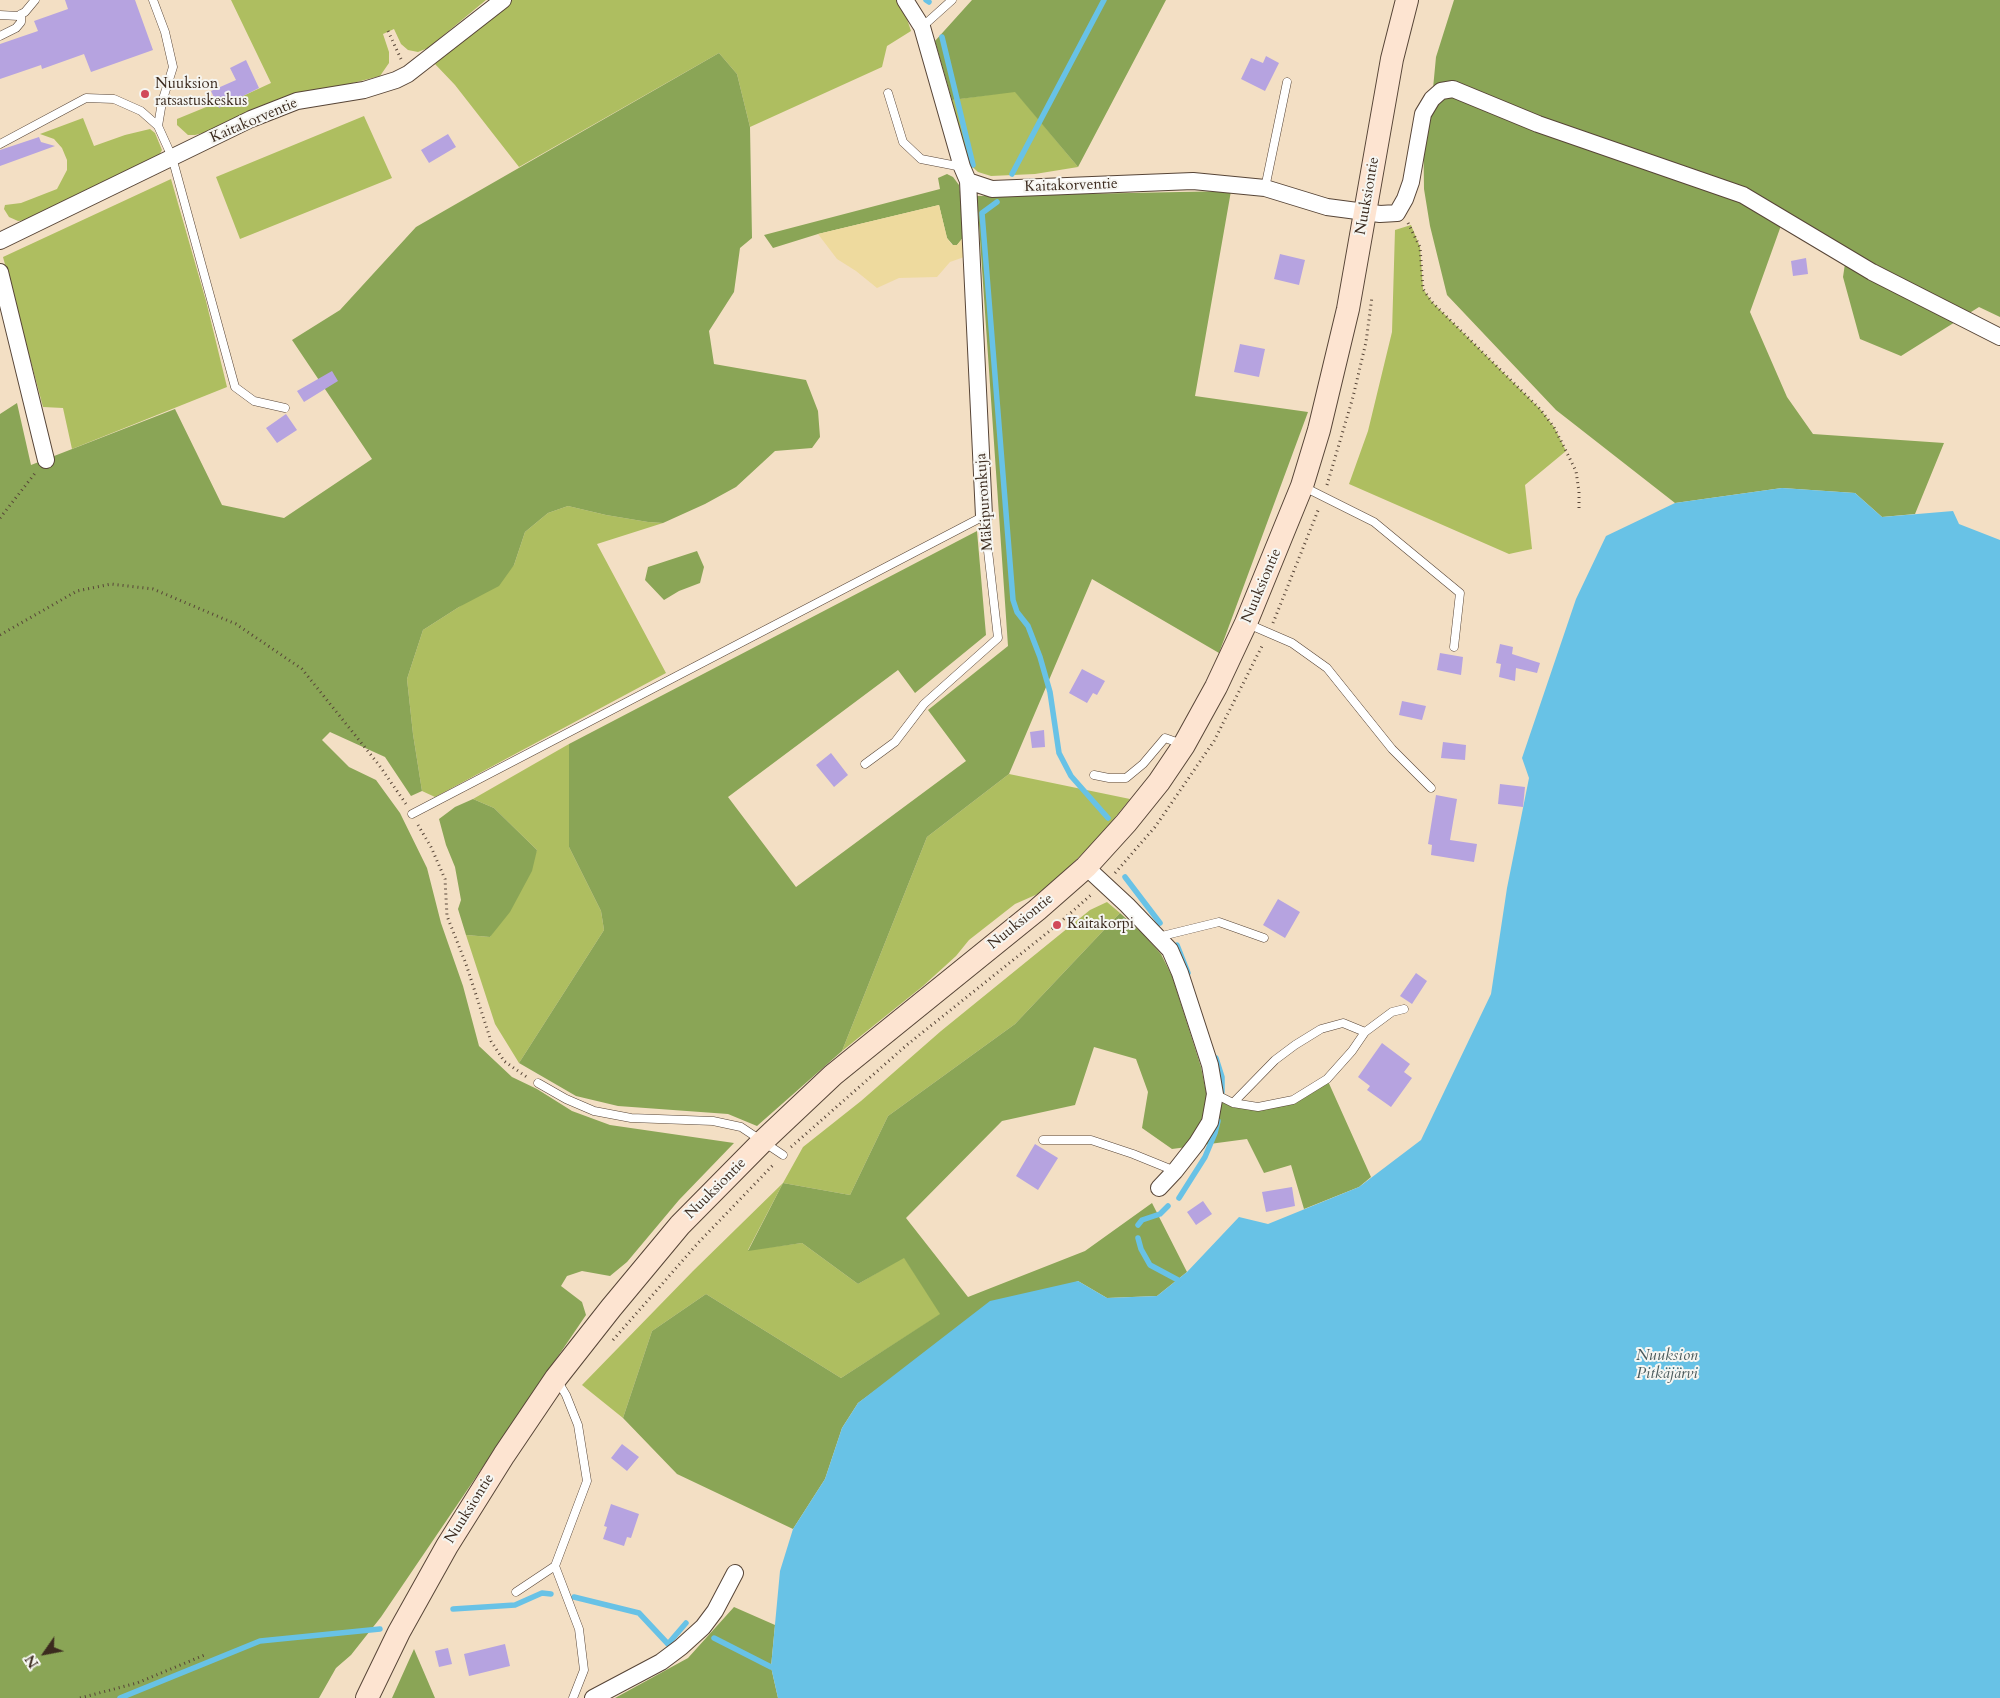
<!DOCTYPE html>
<meta charset="utf-8">
<style>
body{margin:0}
#map{position:relative;width:2000px;height:1698px;overflow:hidden;background:#f3dfc4;font-family:Cardo,serif}
canvas{display:block}
.north{position:absolute;left:20px;top:1628px;width:50px;height:50px;-webkit-text-stroke:4px #f6f6f2;paint-order:stroke;rotate:237deg;font-size:14px;font-weight:700;line-height:20px;text-align:center;color:#3b2a1e}
.north::after{content:'';display:block;margin:auto;width:18px;height:22px;background:#3b2a1e;clip-path:polygon(50% 0,100% 100%,50% 72%,0 100%)}
</style>
<div id="map">
<canvas width="2000" height="1698"></canvas>
<div class="north">N</div>
</div>
<script>
const c = document.querySelector('canvas').getContext('2d');
c.lineJoin = 'round';
function paint(path, color) { c.fillStyle = color; c.fill(path, 'evenodd'); }
const toPath = rows => new Path2D(rows.map(r => 'M' + r).join(''));
function trace(path, color, width, dash) { c.strokeStyle = color; c.lineWidth = width; c.lineCap = dash ? 'butt' : 'round'; c.setLineDash(dash || []); c.stroke(path); }
function drawText(font, color, halo, rows, align = 'center') {
  c.font = font + ' Cardo,serif'; c.lineWidth = 4; c.setLineDash([]); c.textBaseline = 'middle'; c.strokeStyle = halo; c.fillStyle = color; for (const [text, x, y, turn = 0] of rows) {
    c.save(); c.translate(x, y); c.rotate((+turn || 0) * Math.PI / 180); c.textAlign = isNaN(turn) ? turn : align; if (halo) c.strokeText(text, 0, 0); c.fillText(text, 0, 0); c.restore();
  }
}
paint(toPath([
 [231,0,486,0,428,48,418,52,408,50,401,44,394,29,383,34,389,52,389,63,380,76,345,85,207,132,195,135,188,135,177,125,177,119,216,103,219,107,271,83],
 [512,0,896,0,905,13,911,31,887,46,882,67,750,127,737,74,719,53,519,167,455,85,435,64],
 [1015,91,1078,167,1035,174,991,176,978,172,969,164,962,147,952,100],
 [364,116,392,178,240,239,216,177],
 [83,118,94,146,125,135,150,129,155,133,162,150,157,159,29,220,18,221,9,217,4,209,5,205,21,203,57,189,67,170,67,160,62,148,54,139,40,134],
 [171,179,206,301,227,387,72,449,63,408,43,407,3,257],
 [1411,225,1420,247,1423,289,1432,302,1540,409,1554,427,1566,451,1525,485,1532,549,1509,554,1349,484,1368,431,1392,332,1395,230],
 [568,506,606,515,648,522,663,523,597,544,666,673,435,797,422,791,413,734,407,679,423,630,459,607,514,565,525,532,548,513],
 [569,744,569,847,601,911,604,930,519,1063,495,1024,466,935,490,937,537,850,494,808,473,799],
 [1009,774,1130,799,1100,836,1064,872,1040,893,1015,904,969,940,956,956,923,986,842,1051,927,837],
 [1107,902,1120,913,1015,1024,888,1116,850,1195,783,1183,748,1250,802,1243,858,1284,904,1257,941,1314,841,1378,706,1294,652,1331,623,1418,582,1385,693,1271,783,1183,803,1147,861,1101,941,1031,1090,910]
]), '#aebe60');
paint(toPath([
 [972,0,1166,0,1078,167,1015,92,952,100,935,41],
 [1454,0,2000,0,2000,317,1979,307,1901,356,1860,339,1843,277,1846,257,1783,220,1750,312,1787,397,1813,434,1944,443,1915,514,1882,517,1855,493,1782,488,1675,503,1556,410,1447,295,1430,226,1424,189,1423,114,1432,99,1436,57],
 [719,53,737,74,750,127,752,238,740,248,734,292,709,331,714,364,806,380,818,411,820,437,812,448,775,451,736,487,705,504,663,523,648,522,606,515,568,506,548,513,525,532,514,565,499,586,459,607,423,630,407,679,413,734,422,791,411,796,385,757,330,732,322,740,349,767,376,780,400,813,427,868,441,923,463,986,479,1046,512,1077,537,1089,572,1111,610,1125,734,1143,679,1200,627,1262,610,1276,582,1271,567,1276,561,1286,582,1302,586,1315,381,1617,351,1655,336,1668,319,1698,0,1698,0,414,17,403,31,465,175,409,222,505,284,518,372,459,292,340,340,310,416,227],
 [947,174,953,177,959,185,966,234,957,245,953,245,947,238,939,205,818,234,773,248,764,235,940,189,938,178],
 [1231,191,1195,396,1308,412,1219,653,1092,579,1009,774,927,837,842,1051,757,1126,728,1114,618,1106,576,1096,519,1063,604,930,601,911,569,847,569,744,977,531,986,635,915,693,898,670,728,797,796,887,966,761,928,710,1008,646,977,196],
 [697,551,704,567,700,583,679,591,664,600,645,580,648,567],
 [473,799,494,808,537,850,532,871,510,912,490,937,466,935,458,909,461,900,455,867,446,845,439,819,455,807],
 [1120,913,1142,933,1161,954,1172,976,1201,1067,1207,1097,1258,1107,1293,1100,1327,1079,1371,1177,1359,1187,1304,1209,1291,1165,1264,1173,1247,1139,1172,1149,1142,1128,1148,1092,1136,1059,1094,1047,1075,1105,1002,1121,906,1218,968,1297,1085,1251,1152,1203,1187,1272,1157,1296,1107,1298,1078,1281,894,1377,858,1403,842,1428,825,1479,793,1529,677,1474,623,1418,652,1331,706,1294,841,1378,940,1314,904,1258,858,1284,802,1243,748,1251,783,1183,850,1195,888,1116,1015,1024],
 [734,1607,775,1625,771,1667,778,1698,615,1698,688,1658],
 [414,1649,435,1698,392,1698]
]), '#8aa556');
paint(toPath([
 [939,205,947,238,952,245,957,245,966,234,967,256,950,262,937,277,899,278,877,288,856,271,837,259,818,234]
]), '#eeda9e');
paint(toPath([
 [1782,488,1855,493,1882,517,1953,511,1959,524,2000,540,2000,1698,778,1698,771,1667,780,1571,793,1529,825,1479,842,1428,858,1403,990,1301,1078,1281,1107,1298,1157,1296,1187,1272,1239,1217,1268,1224,1359,1187,1421,1140,1491,994,1507,888,1529,778,1522,758,1576,599,1606,536,1675,503]
]), '#68c2e6');
trace(toPath([
 [926,0,929,2],
 [942,37,973,165],
 [1012,174,1104,0],
 [997,202,982,213,1013,600,1017,612,1028,626,1040,657,1050,692,1059,753,1071,776,1108,818],
 [1125,877,1160,923],
 [1177,945,1188,973],
 [1216,1058,1222,1077,1222,1092],
 [1179,1198,1205,1157,1215,1133,1218,1121],
 [1138,1225,1142,1220,1160,1214,1168,1206],
 [1138,1238,1141,1249,1150,1265,1178,1280],
 [574,1597,639,1613,668,1644,686,1623],
 [453,1609,515,1605,542,1593,551,1594],
 [714,1638,771,1667],
 [120,1698,260,1641,380,1629]
]), '#68c2e6', 5.5);
paint(toPath([
 [65,0,135,0,153,50,91,72,84,54,42,69,41,65,0,79,0,44,38,31,34,21,68,9],
 [1266,56,1279,63,1265,91,1241,79,1251,58,1263,63],
 [246,60,259,88,219,108,211,91,236,80,230,68],
 [448,134,456,147,429,163,421,150],
 [39,137,41,142,55,146,0,166,0,150],
 [1280,254,1305,260,1299,285,1274,279],
 [1806,258,1808,274,1793,276,1791,261],
 [1240,344,1265,349,1259,377,1234,372],
 [332,371,338,381,304,402,297,391],
 [286,414,297,430,277,443,266,428],
 [1500,644,1513,647,1512,654,1540,663,1537,673,1516,668,1515,681,1499,677,1501,664,1496,663],
 [1440,653,1463,657,1461,675,1437,670],
 [1082,669,1105,681,1097,695,1093,693,1087,703,1069,693],
 [1402,701,1426,706,1422,720,1399,715],
 [1044,730,1045,747,1032,748,1030,732],
 [1443,742,1466,745,1465,760,1441,758],
 [831,753,848,775,834,787,816,765],
 [1500,784,1525,787,1523,807,1498,804],
 [1436,795,1457,799,1450,840,1477,844,1474,862,1431,855,1432,845,1428,844],
 [1278,899,1300,912,1285,938,1263,925],
 [1416,973,1427,981,1412,1004,1400,996],
 [1382,1043,1410,1064,1404,1072,1412,1078,1391,1107,1367,1090,1370,1086,1358,1077],
 [1035,1144,1058,1158,1038,1190,1016,1176],
 [1292,1187,1295,1206,1266,1212,1262,1192],
 [1203,1201,1212,1214,1196,1225,1187,1212],
 [622,1444,639,1457,627,1471,611,1458],
 [611,1504,639,1514,631,1538,627,1537,624,1546,603,1539,607,1527,604,1526],
 [505,1644,510,1666,469,1676,464,1654],
 [448,1648,452,1664,439,1667,435,1651]
]), '#b6a3e0');
const lane = toPath([
 [153,0,165,32,173,67,162,102,158,126],
 [0,15,18,16,25,12,35,0],
 [922,27,952,0],
 [0,36,16,28,21,22,21,14],
 [888,93,903,142,921,159,962,167],
 [0,144,86,98,114,99,141,111,158,126,172,157,235,387,254,401,285,408],
 [1265,188,1287,82],
 [1304,487,1374,522,1460,593,1454,647],
 [1248,624,1292,643,1327,668,1392,749,1431,788],
 [1094,775,1109,778,1126,778,1143,764,1165,738,1182,744],
 [412,814,984,516,998,638,924,704,895,742,865,764],
 [1158,937,1219,922,1264,938],
 [538,1083,566,1099,594,1111,631,1118,713,1121,741,1127,783,1155],
 [1215,1094,1233,1103,1258,1107,1293,1100,1327,1079,1352,1051,1365,1032,1392,1012,1404,1009],
 [1233,1103,1275,1060,1295,1045,1321,1029,1343,1023,1365,1032],
 [1043,1140,1091,1140,1133,1154,1175,1171],
 [557,1380,566,1395,578,1425,587,1481,555,1566,579,1629,584,1670,573,1698],
 [516,1592,555,1566]
]);
const street = toPath([
 [905,0,922,27,962,167,968,181,992,189,1193,181,1265,188,1327,207,1380,214,1397,213,1405,199,1411,182,1423,114,1432,99,1441,91,1453,89,1538,124,1743,195,1872,272,2000,337],
 [968,181,984,516],
 [0,241,251,119,297,101,364,90,396,80,408,74,503,0],
 [0,272,46,460],
 [1086,867,1127,905,1170,950,1180,973,1210,1065,1215,1094,1210,1122,1197,1143,1175,1171,1159,1188],
 [593,1698,661,1662,681,1647,703,1627,715,1611,735,1573]
]);
const secondary = toPath([
 [367,1698,399,1632,447,1546,504,1455,556,1378,611,1308,680,1225,763,1141,833,1075,1037,910,1086,867,1126,823,1159,782,1184,745,1216,687,1246,623,1302,486,1319,430,1348,309,1392,59,1407,0]
]);
trace(lane, '#574537', 9);
trace(street, '#574537', 18);
trace(secondary, '#574537', 24);
trace(toPath([
 [388,31,401,59],
 [1408,223,1420,247,1423,289,1432,302,1540,409,1554,427,1576,471,1579,492,1579,512],
 [1327,485,1353,397,1366,342,1372,297],
 [0,518,36,472],
 [1273,623,1319,508],
 [0,635,77,591,111,584,153,589,236,624,302,669,379,765,406,804],
 [418,825,431,847,445,879,447,916,466,964,491,1041,504,1061,528,1078],
 [1115,873,1155,827,1214,741,1263,644],
 [791,1147,908,1044,1057,925,1092,894],
 [613,1340,699,1242,774,1164],
 [80,1698,137,1683,207,1654]
]), '#574537', 3, [1, 4]);
trace(lane, '#fff', 8);
trace(street, '#fff', 16);
trace(secondary, '#fde4d1', 22);
for (const [x, y, r, color] of [
 [145,94,5,"#d1495b"],
 [1057,925,5,"#d1495b"]
]) { const dot = new Path2D(); dot.arc(x, y, r, 0, 2 * Math.PI); c.fillStyle = color; c.fill(dot); trace(dot, '#f6f6f2', 2); }
drawText('15px', '#3b2a1e', '#f6f6f2', [
 ["Nuuksion",155,85],
 ["ratsastuskeskus",155,102],
 ["Kaitakorpi",1067,925]
], 'left');
drawText('15px', '#3b2a1e', '#f6f6f2', [
 ["Kaitakorventie",254,121,-23],
 ["Kaitakorventie",1071,186,-2],
 ["Nuuksiontie",1368,196,-80],
 ["Mäkipuronkuja",985,502,-94],
 ["Nuuksiontie",1262,586,-67],
 ["Nuuksiontie",1021,922,-39],
 ["Nuuksiontie",716,1189,-45],
 ["Nuuksiontie",470,1509,-58]
]);
drawText('italic 16px', '#48585a', '#f6f6f2', [
 ["Nuuksion",1667,1356],
 ["Pitkäjärvi",1667,1374]
]);
</script>
